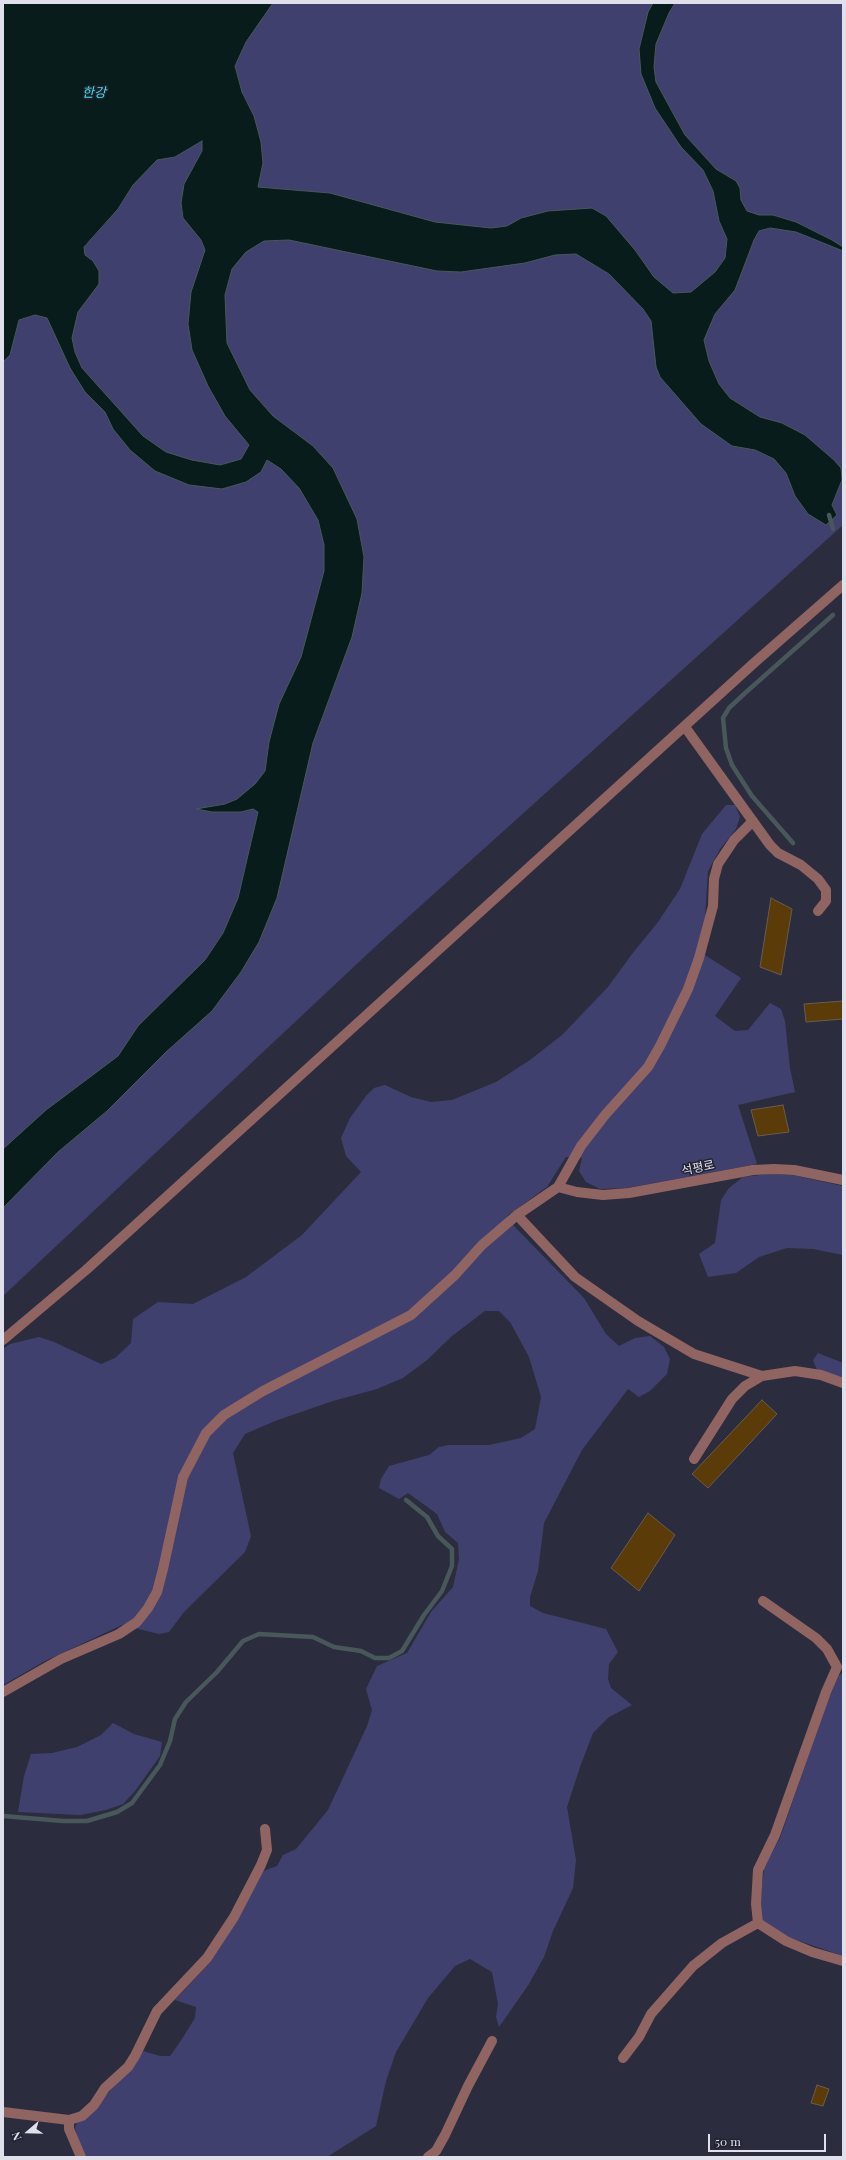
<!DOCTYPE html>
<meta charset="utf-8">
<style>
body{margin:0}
#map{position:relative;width:846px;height:2160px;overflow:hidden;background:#2b2c3d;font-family:"Playfair Display",serif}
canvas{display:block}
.frame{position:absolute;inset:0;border:4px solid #dfe0eb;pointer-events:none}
.north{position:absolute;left:8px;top:2112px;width:40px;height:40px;-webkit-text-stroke:3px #222232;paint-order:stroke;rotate:250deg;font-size:11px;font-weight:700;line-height:16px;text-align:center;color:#dfe0eb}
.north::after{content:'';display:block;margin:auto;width:14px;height:18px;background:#dfe0eb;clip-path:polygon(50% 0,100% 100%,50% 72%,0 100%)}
.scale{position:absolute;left:708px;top:2134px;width:118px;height:18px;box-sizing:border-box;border:2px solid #dfe0eb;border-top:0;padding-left:5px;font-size:12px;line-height:14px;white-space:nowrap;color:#dfe0eb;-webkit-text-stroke:3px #222232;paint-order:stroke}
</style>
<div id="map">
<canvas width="846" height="2160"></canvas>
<div class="frame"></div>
<div class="north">N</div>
<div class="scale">50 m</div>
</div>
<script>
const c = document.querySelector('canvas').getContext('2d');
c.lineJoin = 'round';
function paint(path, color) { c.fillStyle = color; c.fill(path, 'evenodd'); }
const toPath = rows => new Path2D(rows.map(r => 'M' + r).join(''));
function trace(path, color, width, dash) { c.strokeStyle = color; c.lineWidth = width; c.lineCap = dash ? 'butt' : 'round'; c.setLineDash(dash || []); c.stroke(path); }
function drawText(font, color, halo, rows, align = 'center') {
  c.font = font + ' "Playfair Display","Noto Sans KR",serif'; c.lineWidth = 3; c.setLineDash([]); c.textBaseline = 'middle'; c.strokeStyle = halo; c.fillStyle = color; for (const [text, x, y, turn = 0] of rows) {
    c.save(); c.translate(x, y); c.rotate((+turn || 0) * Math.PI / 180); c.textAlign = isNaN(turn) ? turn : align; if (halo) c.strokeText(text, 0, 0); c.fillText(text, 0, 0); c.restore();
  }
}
paint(toPath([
 [273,3,843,3,843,525,376,946,3,1296,3,362,10,355,19,320,35,315,93,261,85,255,84,247,118,209,133,185,157,160,175,157,235,66,246,42],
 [726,805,735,805,740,817,736,829,720,849,708,871,705,918,697,950,741,978,715,1016,735,1031,748,1030,770,1003,781,1009,785,1021,790,1068,795,1092,738,1105,757,1164,627,1188,600,1189,586,1182,579,1171,582,1158,566,1157,547,1187,507,1216,515,1227,584,1298,606,1334,619,1346,635,1338,650,1336,664,1347,670,1359,667,1374,650,1391,639,1397,628,1389,582,1450,544,1523,538,1571,530,1597,530,1606,543,1613,606,1629,618,1652,609,1664,608,1679,611,1688,632,1705,609,1717,593,1733,580,1767,567,1807,576,1860,573,1888,553,1931,544,1957,529,1984,499,2027,496,2017,498,2004,492,1972,470,1959,455,1966,428,1998,396,2052,386,2081,376,2126,327,2157,86,2157,77,2137,75,2128,77,2122,98,2105,143,2051,160,2056,170,2056,180,2042,195,2018,196,2007,175,2000,209,1963,242,1910,263,1871,277,1866,283,1855,296,1849,328,1810,367,1726,372,1710,366,1689,377,1666,407,1653,431,1612,453,1587,459,1559,458,1543,445,1532,437,1514,408,1493,399,1499,379,1488,381,1479,389,1466,429,1455,439,1447,449,1445,489,1445,521,1438,535,1429,541,1397,529,1357,510,1322,499,1311,485,1311,452,1336,427,1360,403,1378,377,1389,333,1401,275,1421,245,1434,233,1453,251,1536,245,1552,184,1612,169,1632,159,1634,122,1625,45,1661,3,1685,3,1349,10,1344,39,1337,54,1342,101,1364,115,1358,131,1343,133,1319,158,1302,193,1304,246,1277,302,1235,361,1172,346,1156,341,1138,350,1118,366,1096,374,1088,385,1085,411,1097,431,1102,452,1100,496,1082,530,1060,562,1035,608,987,632,954,658,922,680,889,702,834],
 [769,1174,792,1175,843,1186,843,1255,813,1249,787,1248,759,1257,736,1273,708,1277,699,1254,715,1243,721,1200,729,1188,743,1177],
 [818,1353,843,1363,843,1378,817,1370,813,1360],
 [843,1673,843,1956,788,1937,761,1921,760,1906,764,1868,780,1838,827,1702,839,1675],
 [113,1723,134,1734,162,1742,160,1756,135,1791,123,1804,106,1810,80,1815,18,1812,24,1776,31,1754,52,1753,77,1747,101,1735]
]), '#40406f');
const water = toPath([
 [3,3,273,3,246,42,235,66,242,92,254,116,261,142,263,163,258,187,330,193,435,222,491,228,507,226,521,218,548,211,592,208,606,216,635,250,654,277,673,293,691,292,715,272,725,258,727,239,719,221,713,191,703,170,681,147,655,108,641,74,639,49,648,12,653,3,675,3,669,13,656,44,654,67,656,82,685,135,716,169,736,181,740,188,741,200,747,211,759,215,773,215,796,222,832,240,843,247,843,251,796,232,770,228,759,231,754,240,735,290,715,314,704,340,709,361,719,384,730,398,760,417,782,423,805,435,834,460,841,468,842,480,832,505,837,515,826,525,808,514,795,496,786,473,774,459,755,450,732,446,701,424,660,377,656,367,651,321,643,309,609,274,576,254,555,255,525,263,461,272,437,271,289,240,264,241,246,252,232,269,225,295,227,343,250,390,273,416,313,446,333,468,357,519,364,557,362,593,352,637,313,743,277,898,259,942,241,972,212,1011,166,1052,107,1111,58,1152,3,1208,3,1149,46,1110,118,1056,138,1026,205,960,223,933,238,898,258,812,253,809,241,812,212,812,196,809,225,804,237,799,255,784,265,771,269,742,279,704,301,657,324,571,324,545,318,520,299,488,281,469,267,460,261,472,246,482,222,489,189,485,155,471,130,450,113,429,105,412,85,392,70,368,47,318,35,315,19,320,10,355,3,362,3,3],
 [202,141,202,151,184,184,181,203,183,218,201,240,205,250,191,292,188,324,192,350,208,386,225,416,249,445,241,459,220,465,192,460,166,452,143,436,82,368,75,352,72,338,78,312,99,284,99,271,93,261,85,255,84,247,118,209,133,185,157,160,175,157,202,141]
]);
paint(water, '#081c1c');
trace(water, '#48575a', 1);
trace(toPath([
 [829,515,833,529],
 [793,843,752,796,732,765,726,748,723,718,729,708,744,694,833,615],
 [3,1816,63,1821,87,1821,117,1812,132,1803,160,1765,170,1741,175,1719,186,1702,217,1672,243,1641,259,1634,313,1637,334,1647,361,1651,375,1658,389,1658,402,1651,424,1615,442,1591,452,1566,452,1549,438,1536,427,1517,406,1500]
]), '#48575a', 4.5);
const building = toPath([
 [771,898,792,909,781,975,760,967,771,898],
 [843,1001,843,1019,806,1022,804,1004,843,1001],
 [783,1105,789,1132,758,1136,751,1110,783,1105],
 [762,1400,777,1414,708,1488,692,1474,762,1400],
 [648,1513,675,1535,639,1591,611,1568,648,1513],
 [817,2085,829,2089,823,2106,811,2103,817,2085]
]);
paint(building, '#5b3c09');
trace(building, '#695c4c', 1);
trace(toPath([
 [685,727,770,845,778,853,801,865,818,879,826,890,826,901,818,911],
 [558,1187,577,1192,603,1195,629,1193,753,1170,774,1169,794,1170,843,1180],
 [517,1215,575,1277,638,1321,694,1354,762,1376],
 [3,1340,86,1270,754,663,843,585],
 [694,1459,732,1399,745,1386,762,1376,795,1371,821,1375,843,1383],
 [763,1601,816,1638,827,1649,837,1667],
 [3,1692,61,1659,119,1634,137,1622,148,1608,157,1592,163,1569,183,1477,206,1433,224,1415,263,1391,411,1315,455,1275,482,1245,517,1215,558,1187,581,1146,605,1115,648,1067,660,1046,688,989,699,958,713,906,714,879,718,864,734,840,753,821],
 [758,1923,756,1904,758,1870,775,1835,826,1692,837,1667],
 [758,1923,786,1941,812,1952,843,1961],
 [623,2058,639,2037,651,2014,693,1966,722,1943,758,1923],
 [3,2112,69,2120,69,2129,81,2157],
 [69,2120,82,2116,94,2105,105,2088,128,2067,135,2056,157,2011,207,1958,234,1917,261,1865,267,1850,265,1829],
 [428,2157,436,2151,445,2135,468,2086,492,2041]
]), '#906461', 10);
drawText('12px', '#dfe0eb', '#222232', [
 ["석평로",698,1168,-12]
]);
drawText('italic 13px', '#43dee2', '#222232', [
 ["한강",94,93]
]);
</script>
